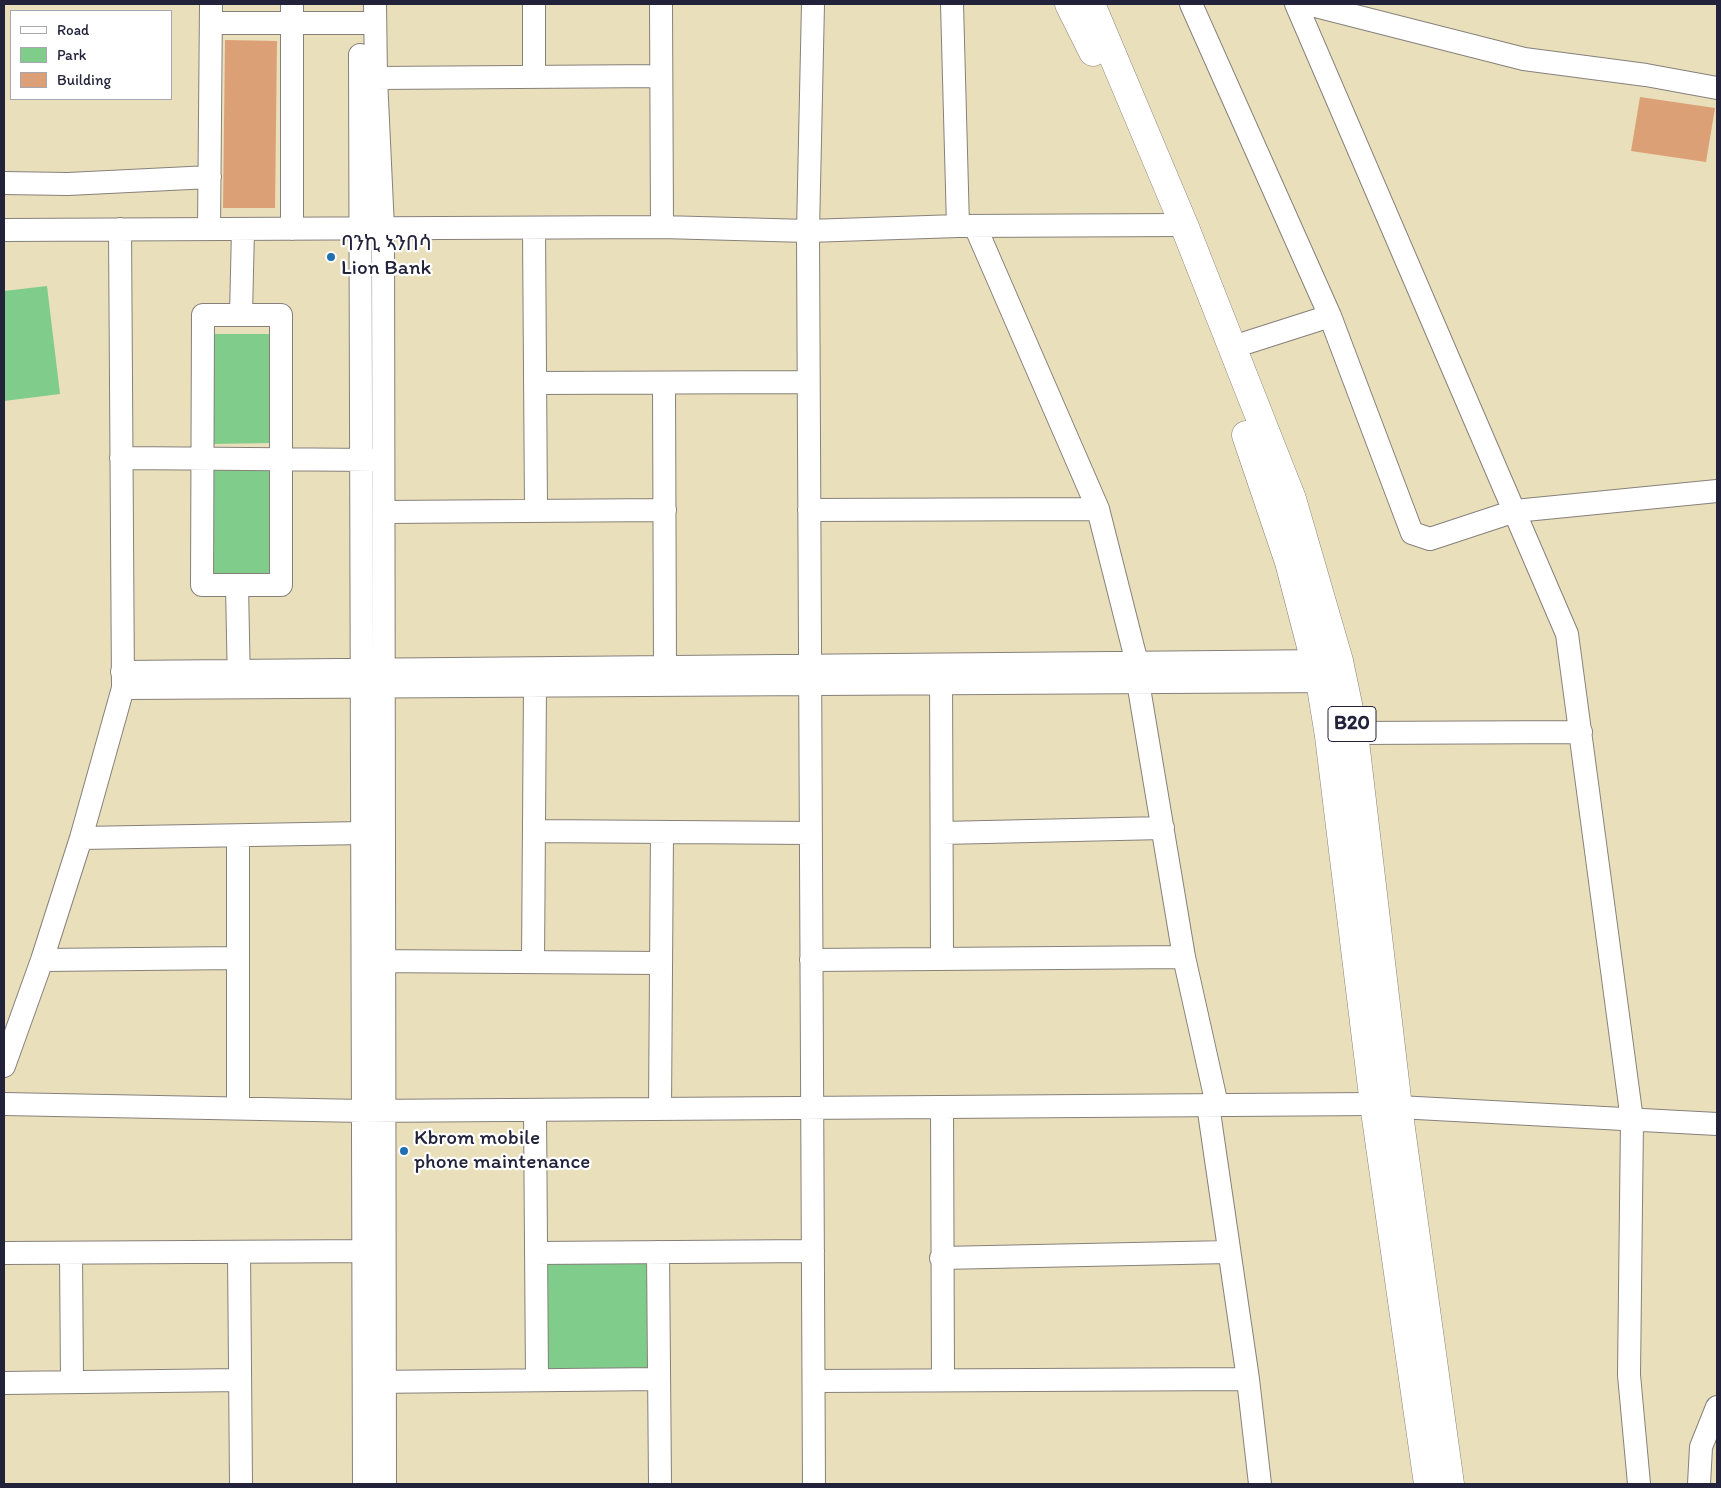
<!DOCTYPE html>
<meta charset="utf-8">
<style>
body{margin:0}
#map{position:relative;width:1721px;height:1488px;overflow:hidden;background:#eadfbb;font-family:Itim,sans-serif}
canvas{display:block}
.frame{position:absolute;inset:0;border:5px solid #22223b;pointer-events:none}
.legend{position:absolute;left:10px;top:10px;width:162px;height:90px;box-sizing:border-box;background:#fff;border:1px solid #a7a7b1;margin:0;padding:6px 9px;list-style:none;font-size:15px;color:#22223b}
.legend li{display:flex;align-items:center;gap:10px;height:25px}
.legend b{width:25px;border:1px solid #a7a7b1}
</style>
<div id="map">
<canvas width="1721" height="1488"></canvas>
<div class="frame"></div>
<ul class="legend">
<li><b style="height:6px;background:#fff"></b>Road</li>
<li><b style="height:14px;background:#80cc8a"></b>Park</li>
<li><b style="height:14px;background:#dca077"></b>Building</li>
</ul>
</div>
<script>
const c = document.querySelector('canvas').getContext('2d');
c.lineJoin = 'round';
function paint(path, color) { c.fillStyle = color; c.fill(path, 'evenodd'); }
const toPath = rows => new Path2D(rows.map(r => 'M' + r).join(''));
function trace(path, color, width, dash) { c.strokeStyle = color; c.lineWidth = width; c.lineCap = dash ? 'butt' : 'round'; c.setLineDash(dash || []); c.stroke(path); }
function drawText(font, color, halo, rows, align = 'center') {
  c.font = font + ' Itim,"Noto Sans Ethiopic",sans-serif'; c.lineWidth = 4.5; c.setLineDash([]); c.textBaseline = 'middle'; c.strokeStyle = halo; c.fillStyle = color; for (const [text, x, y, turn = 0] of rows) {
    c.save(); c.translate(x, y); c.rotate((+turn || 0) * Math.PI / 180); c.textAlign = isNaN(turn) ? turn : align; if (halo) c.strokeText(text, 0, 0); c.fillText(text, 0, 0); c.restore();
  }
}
paint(toPath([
 [47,286,60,394,4,401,4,291],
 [210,334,271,334,271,443,210,444],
 [211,467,272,467,272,576,211,576],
 [652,1258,653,1374,542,1375,541,1259]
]), '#80cc8a');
paint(toPath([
 [225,40,277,41,275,208,223,208],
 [1640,97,1715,108,1706,162,1631,151]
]), '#dca077');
const minor = toPath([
 [292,4,292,229],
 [375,4,376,78,383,228,385,1484],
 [534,4,534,77],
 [661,4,662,227],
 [813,4,808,231,814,1484],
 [952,4,958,226],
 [1191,4,1330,316,1412,533,1430,539,1515,511,1717,491],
 [1296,4,1567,634,1632,1120,1629,1375,1639,1484],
 [1308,4,1524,59,1646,75,1717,88],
 [211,23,375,23],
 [360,55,364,1484],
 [376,78,661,76],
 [4,183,68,184,210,177],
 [975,226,1098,509,1137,663,1138,682,1184,957,1217,1105],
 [534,228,536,511],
 [209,229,211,4],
 [4,230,662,227,808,231,958,226,1184,225],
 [203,315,281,315,281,585,202,585,203,315],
 [241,315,243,229],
 [1233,347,1330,316],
 [535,383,808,382],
 [664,383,665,667],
 [121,458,375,460],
 [809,510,1098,509],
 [384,512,665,510],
 [237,585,239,687],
 [941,668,942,959],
 [122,672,1331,661],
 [123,688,1337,681],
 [1354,733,1581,732],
 [534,831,811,833],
 [942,833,1163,828],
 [81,838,363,833],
 [42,960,238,958],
 [811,960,1184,957],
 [370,961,661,963],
 [533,962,535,686],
 [4,1066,42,960,81,838,123,688,120,229],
 [4,1104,363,1111,1374,1104],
 [1208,1105,1248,1379,1260,1484],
 [942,1107,943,1380],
 [1398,1107,1717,1124],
 [238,1108,238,836],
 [660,1109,662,832],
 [535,1110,537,1380],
 [239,1252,241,1484],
 [658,1252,660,1484],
 [4,1253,379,1251],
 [71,1253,72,1382],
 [536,1253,813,1251],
 [941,1258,1229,1252],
 [814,1381,1248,1379],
 [370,1382,659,1379],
 [4,1383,240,1380],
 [1699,1484,1701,1447,1717,1407]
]);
const highway = toPath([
 [1069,4,1093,52],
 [1091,4,1184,225,1292,499,1339,661,1354,733,1398,1107,1450,1484],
 [1246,435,1289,562,1320,681,1329,736,1374,1104,1428,1484]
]);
trace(minor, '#86807b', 24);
trace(highway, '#86807b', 29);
trace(minor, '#fff', 22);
trace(highway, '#fff', 28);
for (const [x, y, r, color] of [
 [331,257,5,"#1f6fb2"],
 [404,1151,5,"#1f6fb2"]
]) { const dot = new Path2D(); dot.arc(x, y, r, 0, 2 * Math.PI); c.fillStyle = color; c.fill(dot); trace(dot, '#fff', 2); }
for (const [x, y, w] of [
 [1352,724,48]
]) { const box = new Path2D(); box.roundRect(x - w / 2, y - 17.5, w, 35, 4); c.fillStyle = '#fff'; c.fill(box); trace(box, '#22223b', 1); }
drawText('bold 20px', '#22223b', null, [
 ["B20",1352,724]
]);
drawText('21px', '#22223b', '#fff', [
 ["ባንኪ ኣንበሳ",341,245],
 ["Lion Bank",341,269],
 ["Kbrom mobile",414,1139],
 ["phone maintenance",414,1163]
], 'left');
</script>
